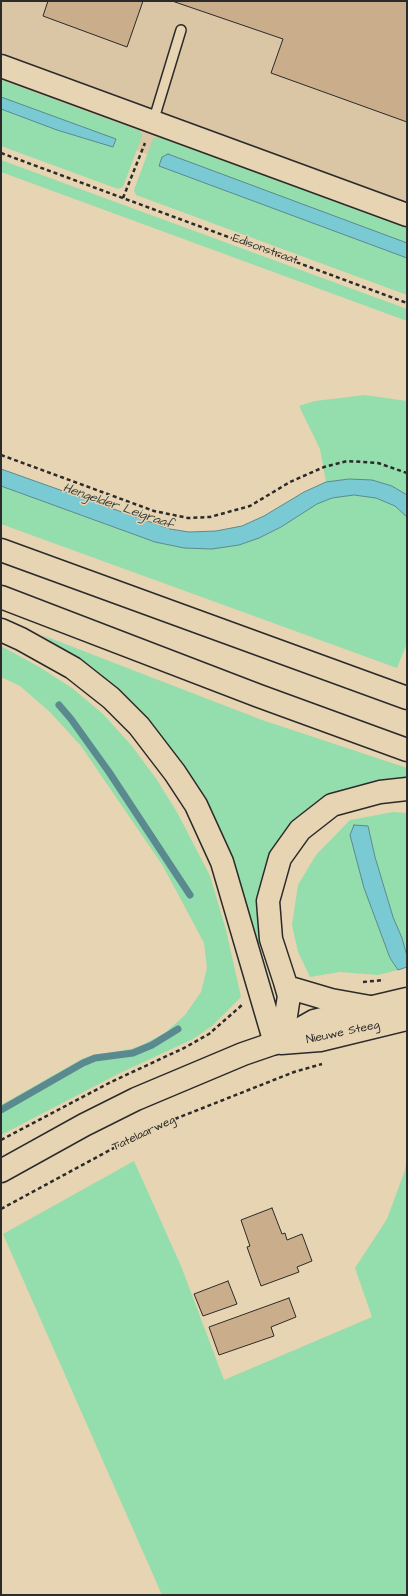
<!DOCTYPE html>
<style>
body{margin:0}
#map{position:relative;width:408px;height:1596px;overflow:hidden;background:#e7d4b2;font-family:"Architects Daughter",sans-serif}
canvas{display:block}
.frame{position:absolute;inset:0;border:2px solid #2b2b2b;pointer-events:none}
</style>
<div id="map">
<canvas width="408" height="1596"></canvas>
<div class="frame"></div>
</div>
<script>
const c = document.querySelector('canvas').getContext('2d');
c.lineJoin = 'round';
function paint(path, color) { c.fillStyle = color; c.fill(path, 'evenodd'); }
const toPath = rows => new Path2D(rows.map(r => 'M' + r).join(''));
function trace(path, color, width, dash) { c.strokeStyle = color; c.lineWidth = width; c.lineCap = dash ? 'butt' : 'round'; c.setLineDash(dash || []); c.stroke(path); }
function drawText(font, color, halo, rows, align = 'center') {
  c.font = font + ' "Architects Daughter",sans-serif'; c.lineWidth = 3; c.setLineDash([]); c.textBaseline = 'middle'; c.strokeStyle = halo; c.fillStyle = color; for (const [text, x, y, turn = 0] of rows) {
    c.save(); c.translate(x, y); c.rotate((+turn || 0) * Math.PI / 180); c.textAlign = isNaN(turn) ? turn : align; if (halo) c.strokeText(text, 0, 0); c.fillText(text, 0, 0); c.restore();
  }
}
paint(toPath([
 [1,1,407,1,407,252,115,142,1,101]
]), '#dac5a4');
paint(toPath([
 [1,80,140,131,142,136,123,187,118,189,1,146],
 [158,137,407,228,407,295,136,195,134,190,153,139],
 [1,160,407,309,407,321,1,172],
 [365,395,407,401,407,495,392,486,349,479,326,482,320,449,299,406,315,401],
 [1,486,155,542,184,548,239,545,259,538,281,527,317,504,332,498,354,495,376,498,395,506,407,517,407,643,397,668,1,524],
 [42,635,262,720,407,768,407,778,374,781,331,796,259,913,259,956,231,862,84,664],
 [1,646,41,668,72,688,103,714,132,746,157,780,178,814,210,876,226,930,241,997,212,1026,193,1039,118,1074,1,1135,1,1105,82,1059,90,1056,131,1049,144,1044,165,1033,185,1015,201,992,207,968,204,943,163,866,81,746,50,712,20,686,1,677],
 [393,812,407,813,407,956,402,938,393,917,375,857,368,826,364,888,390,958,398,970,378,975,340,972,310,977,298,952,292,925,298,885,316,855,350,820],
 [407,1154,407,1595,162,1595,3,1234,134,1161,181,1266,224,1380,372,1317,355,1268,387,1219,405,1170]
]), '#94ddac');
const water = toPath([
 [1,97,116,139,113,147,57,130,1,109,1,97],
 [168,154,407,243,407,258,159,166,162,157,168,154],
 [1,469,170,529,189,532,216,531,242,526,264,516,304,492,326,482,349,479,372,480,392,486,407,495,407,517,395,506,376,498,354,495,332,498,317,504,281,527,259,538,239,545,212,549,184,548,155,542,1,486,1,469],
 [354,825,368,826,375,857,393,917,402,938,407,956,407,967,398,970,390,958,364,888,350,835,354,825]
]);
paint(water, '#7acad3');
trace(water, '#5a8a90', 1);
trace(toPath([
 [59,705,71,719,109,772,190,895],
 [1,1110,83,1063,95,1058,133,1053,152,1045,178,1029]
]), '#5a8a90', 7);
const building = toPath([
 [48,1,143,1,127,47,43,16,48,1],
 [172,1,407,1,407,122,271,73,283,39,172,1],
 [272,1208,282,1234,285,1233,287,1240,302,1234,312,1261,297,1267,299,1272,261,1286,247,1247,250,1246,241,1220,272,1208],
 [228,1281,237,1304,203,1316,194,1294,228,1281],
 [289,1298,296,1317,271,1327,274,1336,219,1355,209,1327,289,1298]
]);
paint(building, '#caad8b');
trace(building, '#2b2b2b', 1);
const lane = toPath([
 [153,122,181,30]
]);
const secondary = toPath([
 [1,66,407,215],
 [1,1171,84,1125,136,1099,243,1054,275,1043]
]);
const primary = toPath([
 [275,1043,314,1021,407,999],
 [281,1043,320,1040,407,1019]
]);
const highway = toPath([
 [1,550,407,698],
 [1,597,259,696,407,750],
 [1,630,21,639,73,668,111,698,139,726,175,773,196,805,222,862,275,1043],
 [287,987,331,1000,370,1007],
 [275,1043,285,1022,289,996,285,982,271,939,268,901,280,858,300,830,332,805,380,792,407,789]
]);
trace(lane, '#2b2b2b', 12);
trace(secondary, '#2b2b2b', 25);
trace(primary, '#2b2b2b', 25);
trace(highway, '#2b2b2b', 25);
trace(toPath([
 [1,153,407,303],
 [123,198,145,143],
 [1,455,154,511,188,518,210,517,250,506,290,482,324,467,347,461,378,463,407,473],
 [363,982,384,980],
 [1,1140,111,1082,184,1048,209,1034,242,1005],
 [1,1209,147,1130,294,1072,322,1064]
]), '#2b2b2b', 2.5, [4, 3]);
trace(lane, '#e7d4b2', 9);
trace(secondary, '#e7d4b2', 22);
trace(primary, '#e7d4b2', 22);
trace(highway, '#e7d4b2', 22);
drawText('12px', '#2b2b2b', '#e7d4b2', [
 ["Edisonstraat",265,250,20],
 ["Nieuwe Steeg",343,1033,-12],
 ["Tatelaarweg",144,1134,-25]
]);
drawText('italic 13px', '#374344', '#e7d4b2', [
 ["Hengelder Leigraaf",118,507,19]
]);
</script>
